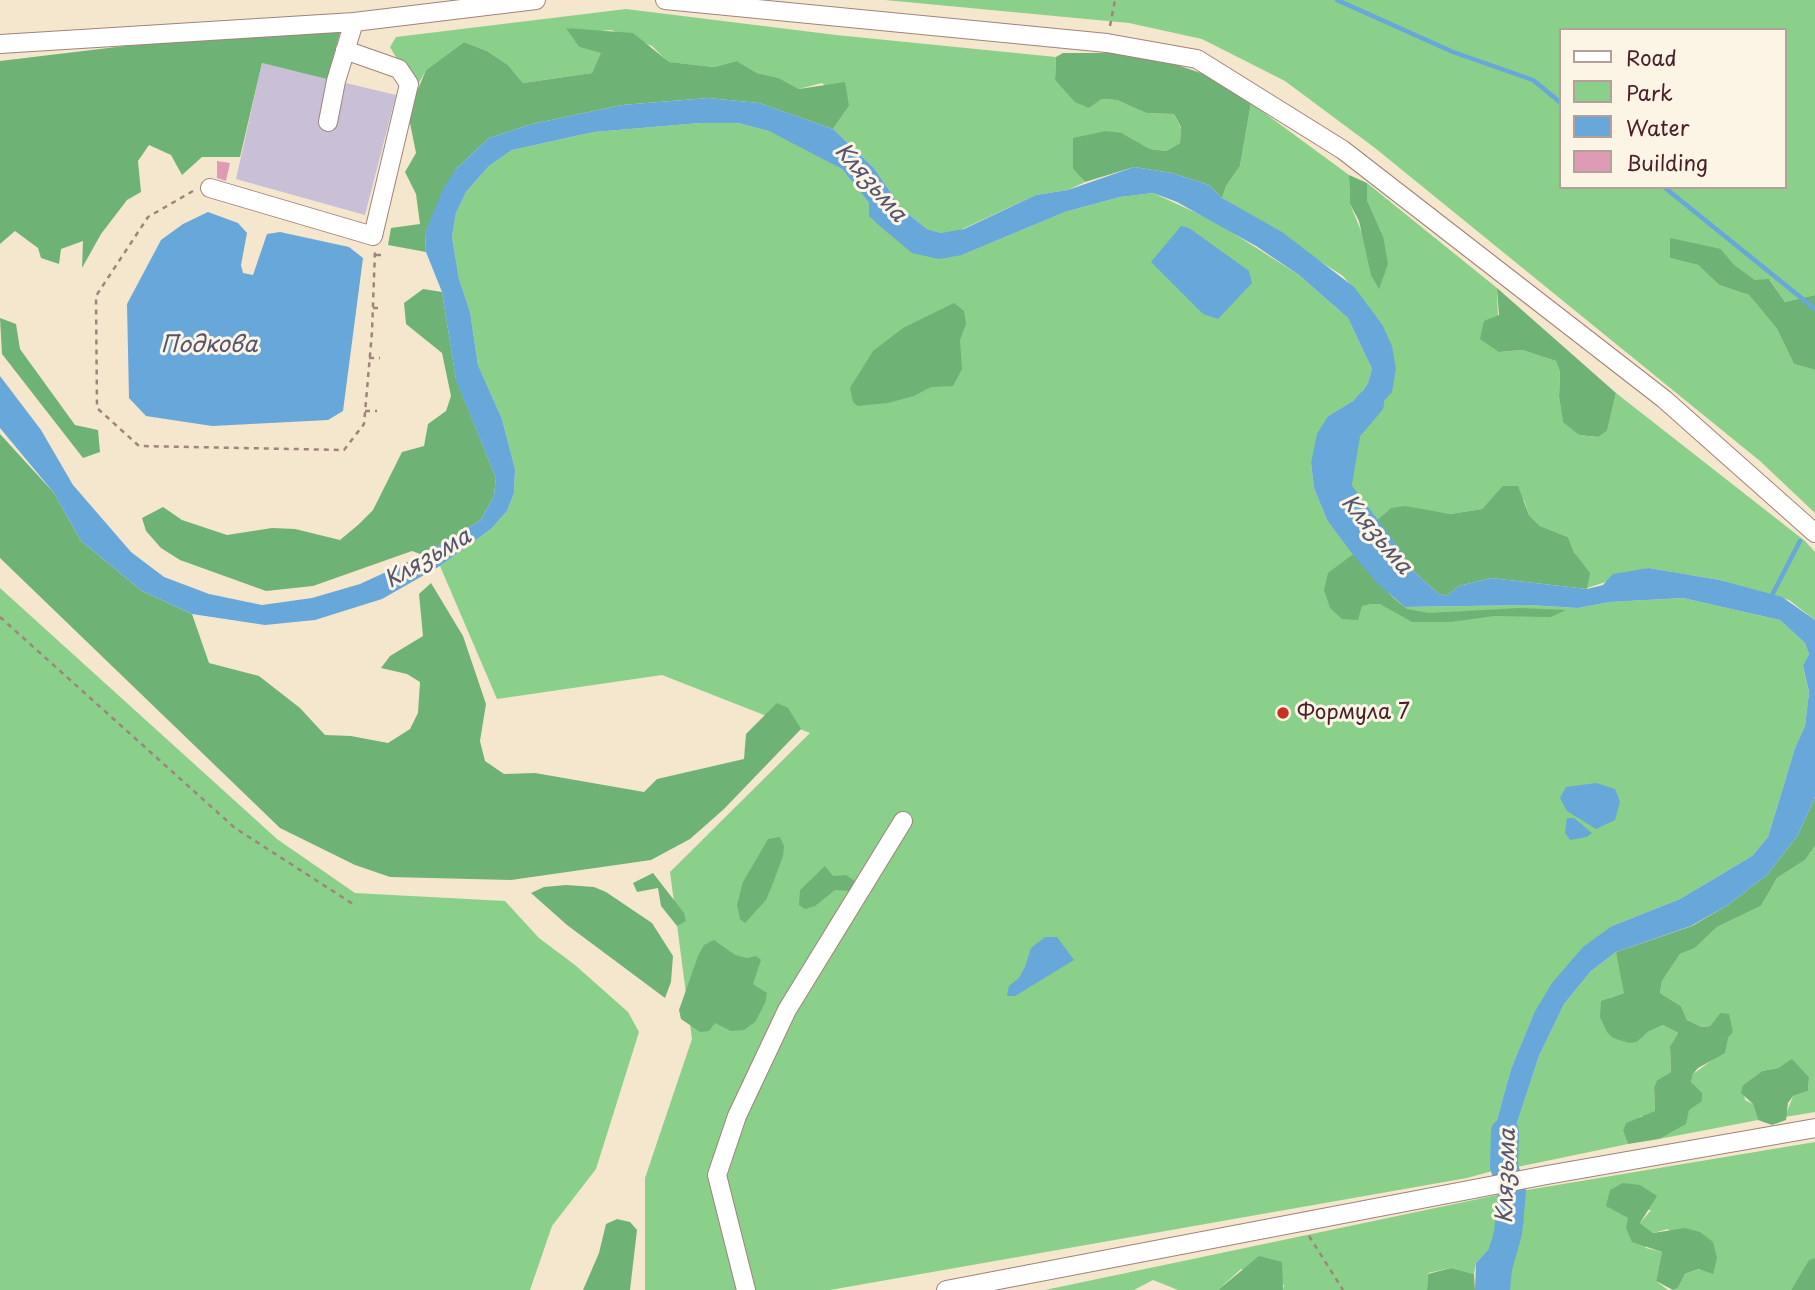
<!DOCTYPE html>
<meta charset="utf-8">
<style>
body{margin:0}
#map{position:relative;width:1815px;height:1290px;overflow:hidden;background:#f5e7cd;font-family:"Playpen Sans",sans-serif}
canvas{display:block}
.legend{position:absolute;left:1559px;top:28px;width:228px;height:161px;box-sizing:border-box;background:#fcf5e5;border:2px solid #b59f9b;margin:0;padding:9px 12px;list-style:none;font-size:21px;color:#4a1f2b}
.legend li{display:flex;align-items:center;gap:14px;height:35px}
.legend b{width:35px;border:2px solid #b59f9b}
</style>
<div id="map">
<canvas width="1815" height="1290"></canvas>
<ul class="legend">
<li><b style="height:9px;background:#fff"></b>Road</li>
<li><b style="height:19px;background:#8ad08a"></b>Park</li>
<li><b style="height:19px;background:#67a7da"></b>Water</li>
<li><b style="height:19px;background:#dd9bb6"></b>Building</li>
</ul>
</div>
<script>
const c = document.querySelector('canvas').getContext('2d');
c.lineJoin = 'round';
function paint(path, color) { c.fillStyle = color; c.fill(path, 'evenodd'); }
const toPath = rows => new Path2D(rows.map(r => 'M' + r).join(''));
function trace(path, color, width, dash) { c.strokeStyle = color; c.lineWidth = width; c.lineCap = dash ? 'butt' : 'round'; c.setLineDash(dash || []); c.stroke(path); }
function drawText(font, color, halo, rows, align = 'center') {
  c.font = font + ' "Playpen Sans",sans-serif'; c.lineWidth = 6; c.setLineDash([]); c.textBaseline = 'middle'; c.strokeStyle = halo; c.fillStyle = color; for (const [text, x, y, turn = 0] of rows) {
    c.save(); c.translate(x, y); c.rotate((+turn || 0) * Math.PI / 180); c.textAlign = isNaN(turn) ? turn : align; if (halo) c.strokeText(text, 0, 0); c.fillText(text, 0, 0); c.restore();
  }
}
paint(toPath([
 [262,63,396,95,365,215,236,179]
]), '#c9bfd7');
paint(toPath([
 [885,0,1815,0,1815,295,1785,302,1770,280,1755,280,1733,265,1721,249,1670,258,1698,265,1719,285,1749,295,1777,329,1794,364,1815,370,1815,513,1760,461,1375,148,1285,81,1202,39,1129,23],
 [1561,30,1785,30,1785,187,1561,187],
 [626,9,836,35,1056,57,1055,80,1089,108,1102,99,1117,100,1146,113,1174,114,1181,128,1180,143,1166,151,1150,149,1122,133,1073,169,1085,182,1068,190,1036,195,956,232,941,233,927,229,902,209,874,168,833,129,849,106,822,83,799,89,779,78,757,73,737,61,714,67,668,62,652,46,611,30,588,32,567,28,579,47,602,53,592,73,523,83,508,65,487,51,464,42,426,70,415,90,390,47,396,37],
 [1251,103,1349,175,1350,204,1368,248,1371,274,1383,236,1367,200,1367,183,1497,288,1499,352,1522,350,1556,361,1560,372,1559,397,1563,421,1579,435,1597,437,1607,431,1616,393,1805,541,1815,552,1815,620,1789,600,1720,580,1649,568,1587,588,1589,573,1574,552,1568,537,1540,526,1529,515,1524,500,1503,487,1482,509,1450,514,1391,508,1366,529,1360,525,1344,497,1338,452,1350,429,1372,415,1382,324,1343,276,1222,198,1226,186,1240,166],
 [700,123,738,123,769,131,807,149,842,169,869,203,962,255,1065,212,1120,197,1153,193,1214,221,1299,275,1348,318,1372,369,1368,383,1358,398,1328,416,1311,463,1314,488,1327,520,1378,584,1405,607,1529,605,1578,608,1610,602,1683,598,1780,620,1805,643,1809,654,1803,667,1809,692,1805,726,1795,748,1768,837,1752,856,1680,899,1612,926,1534,1013,1511,1069,1492,1138,1496,1170,1467,1178,830,1290,645,1290,645,1178,692,1039,670,872,810,733,662,675,497,699,440,566,491,529,507,511,514,493,515,469,502,419,478,365,470,312,459,279,452,237,456,213,466,192,489,166,512,150,594,132],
 [0,588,277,839,355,893,505,901,539,938,575,965,628,1012,639,1032,596,1169,552,1226,530,1290,0,1290],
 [1815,846,1815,1112,1785,1117,1793,1096,1808,1091,1809,1077,1792,1060,1778,1068,1762,1071,1743,1085,1745,1100,1753,1104,1758,1120,1659,1139,1685,1117,1695,1088,1691,1082,1693,1074,1712,1060,1733,1031,1720,1013,1710,1026,1702,1027,1687,1020,1681,1006,1660,993,1662,981,1680,954,1695,948,1717,927,1761,906,1777,878,1805,860],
 [1616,952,1625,985,1624,993,1609,998,1613,1038,1637,1042,1648,1032,1663,1025,1678,1033,1670,1048,1671,1072,1657,1080,1654,1087,1655,1111,1649,1116,1641,1116,1623,1131,1628,1144,1517,1167,1512,1138,1539,1056,1564,1004,1591,971],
 [1815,1142,1815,1258,1809,1261,1791,1290,1673,1290,1678,1288,1685,1274,1700,1269,1668,1229,1653,1233,1640,1223,1651,1210,1620,1212,1628,1218,1646,1248,1662,1252,1656,1281,1668,1290,1505,1290,1524,1222,1521,1191],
 [1502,1194,1504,1207,1500,1238,1476,1263,1474,1274,1451,1268,1428,1273,1427,1290,1283,1290,1284,1285,1241,1269,1218,1290,1178,1290,1153,1280,1134,1290,1045,1290]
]), '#8ad08a');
paint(toPath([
 [566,28,633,33,669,62,714,67,737,61,757,73,779,78,799,89,845,82,849,106,833,129,759,103,708,98,622,105,532,124,489,138,456,169,425,233,426,252,388,245,391,228,420,224,416,194,405,172,416,153,408,113,426,70,464,42,487,51,508,65,523,83,592,73,601,53,579,47],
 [341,29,327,79,262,63,240,157,202,157,182,175,171,155,149,145,138,161,141,192,127,200,101,234,82,268,83,241,61,249,59,264,41,258,38,248,15,231,0,244,0,61,125,46],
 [1063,53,1112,53,1159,59,1234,84,1251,103,1240,166,1226,186,1222,198,1209,185,1172,173,1134,167,1085,182,1073,169,1073,138,1106,131,1122,133,1150,149,1166,151,1180,143,1181,127,1174,114,1146,113,1117,100,1102,99,1089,108,1075,102,1055,80,1056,57],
 [1349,175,1367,183,1367,200,1383,236,1388,264,1379,289,1371,275,1359,221,1350,204],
 [1670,238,1721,249,1734,265,1755,280,1769,279,1785,302,1815,295,1815,370,1794,364,1777,329,1749,295,1719,285,1698,265,1670,258],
 [1497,288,1616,393,1607,431,1598,437,1579,435,1563,422,1559,397,1560,372,1556,361,1522,350,1499,352,1480,339,1484,321,1499,315],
 [423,289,442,292,456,379,496,478,494,495,481,520,423,555,412,551,313,586,266,591,180,560,161,548,146,531,142,518,163,507,182,520,227,535,272,528,295,529,340,540,358,525,373,510,402,452,424,446,428,424,446,411,451,396,442,353,406,324,404,303],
 [954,303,964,311,966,324,960,340,962,369,953,386,931,387,914,396,888,403,858,406,853,402,850,388,873,351,903,328],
 [0,318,16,324,20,349,75,425,98,430,100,452,83,458,2,354],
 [0,434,54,493,81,541,142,591,192,614,209,663,259,676,300,708,325,735,351,736,388,743,410,729,418,713,420,682,407,674,381,668,390,656,423,636,419,594,431,583,463,636,486,704,480,741,485,761,504,774,535,773,644,792,657,779,744,759,746,734,777,703,788,708,801,729,724,809,690,839,651,860,511,880,390,877,355,865,280,828,0,558],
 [1503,486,1518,486,1529,515,1540,526,1568,537,1574,552,1590,573,1587,589,1491,578,1459,586,1447,596,1439,594,1411,569,1391,545,1366,529,1391,508,1405,506,1450,514,1482,509],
 [1352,555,1358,555,1393,598,1407,609,1429,613,1520,608,1566,610,1551,617,1494,616,1451,622,1412,622,1380,604,1370,604,1362,606,1358,620,1342,619,1330,608,1324,590,1328,573],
 [1815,797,1815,846,1805,860,1777,878,1761,906,1717,927,1695,948,1680,954,1662,981,1660,993,1681,1006,1687,1020,1702,1027,1710,1026,1720,1013,1729,1014,1733,1032,1728,1038,1725,1053,1698,1068,1693,1074,1691,1082,1702,1093,1702,1101,1689,1110,1686,1124,1659,1139,1628,1144,1623,1131,1626,1123,1655,1111,1654,1087,1657,1080,1671,1072,1670,1047,1678,1033,1663,1025,1648,1032,1637,1042,1629,1043,1613,1038,1607,1032,1600,1017,1601,1001,1624,993,1616,952,1692,926,1728,905,1767,875,1798,835],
 [780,837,784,846,783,856,773,883,766,900,745,923,740,919,737,905,743,882,768,839],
 [825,866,833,876,846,875,856,882,849,891,835,890,815,906,805,909,799,905,800,890],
 [653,873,684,913,686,921,677,926,661,906,658,888,637,892,633,883],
 [566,885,594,887,606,892,652,923,673,956,671,982,665,998,567,925,531,893,544,887],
 [714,940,735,955,747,958,756,956,761,960,753,984,767,993,765,1003,755,1022,744,1030,731,1031,715,1023,709,1031,700,1032,681,1019,679,1010,698,956,704,945],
 [1792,1059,1809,1077,1808,1091,1793,1096,1788,1103,1786,1120,1772,1125,1758,1120,1753,1104,1741,1093,1743,1085,1762,1071,1778,1068],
 [1623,1183,1640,1185,1657,1196,1640,1223,1653,1233,1685,1228,1700,1232,1713,1242,1717,1258,1713,1274,1699,1269,1685,1274,1678,1288,1673,1290,1656,1281,1662,1252,1632,1242,1626,1228,1628,1218,1606,1206,1610,1190],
 [617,1219,630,1222,637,1230,630,1290,583,1290,599,1253,606,1224],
 [1259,1256,1282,1262,1283,1290,1218,1290],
 [1815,1258,1815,1290,1791,1290,1809,1260],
 [1451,1268,1474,1274,1475,1290,1427,1290,1428,1274]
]), '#6fb276');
paint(toPath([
 [708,98,759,103,833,129,874,168,902,209,927,229,941,233,964,229,1036,195,1068,190,1134,167,1172,173,1209,185,1222,198,1282,232,1354,287,1382,324,1392,346,1396,369,1392,392,1372,415,1350,429,1340,444,1337,460,1341,482,1347,504,1360,525,1391,545,1411,569,1439,594,1447,596,1459,586,1491,578,1587,589,1603,585,1613,574,1649,568,1720,580,1782,597,1815,620,1815,797,1798,835,1767,875,1728,905,1691,926,1616,952,1591,971,1564,1004,1539,1056,1512,1138,1517,1167,1496,1170,1492,1138,1511,1069,1534,1013,1552,983,1583,947,1612,926,1680,899,1752,856,1768,837,1795,748,1805,726,1809,692,1803,666,1809,654,1805,643,1780,620,1683,598,1610,602,1578,608,1529,605,1405,607,1378,584,1351,552,1327,520,1314,488,1311,463,1317,434,1328,416,1358,398,1368,383,1372,369,1348,318,1299,275,1256,246,1177,202,1153,193,1120,197,1065,212,962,255,939,259,912,253,881,227,869,216,869,203,842,169,769,131,738,123,700,123,594,132,512,150,489,166,466,192,456,213,452,237,459,279,470,312,478,365,502,419,515,469,514,493,507,511,491,529,440,566,382,599,315,620,265,625,192,614,142,591,81,541,54,493,0,428,0,376,41,430,73,485,131,552,164,577,209,594,262,605,312,598,360,584,423,555,481,520,494,495,496,478,456,380,442,292,426,252,425,233,443,189,456,169,489,138,532,124,622,105],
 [208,212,238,223,247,233,241,265,243,273,253,275,267,234,280,232,349,247,363,258,343,411,328,420,212,426,146,416,129,398,127,304,161,240,183,224],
 [1181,226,1189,228,1249,271,1252,283,1218,319,1203,314,1151,262],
 [1596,783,1615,789,1620,802,1615,820,1596,829,1567,811,1560,798,1566,787],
 [1567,818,1574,818,1592,833,1587,837,1570,840,1565,833],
 [1045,937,1057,937,1074,960,1015,996,1007,996,1009,986,1019,978,1025,967,1031,948],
 [1521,1191,1524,1222,1505,1290,1475,1290,1476,1263,1500,1237,1504,1207,1502,1194]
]), '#67a7da');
trace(toPath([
 [1337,0,1453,52,1533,80,1561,103],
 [1664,187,1815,309],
 [1770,599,1800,541]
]), '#67a7da', 4.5);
trace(toPath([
 [1370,403,1347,430,1337,489,1392,562],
 [1496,1290,1498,1268,1508,1233,1512,1192,1504,1166,1505,1132]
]), '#67a7da', 28);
paint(toPath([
 [217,161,230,163,226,181,217,178]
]), '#dd9bb6');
const minor = toPath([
 [665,0,1107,43,1197,59,1343,150,1664,399,1815,533],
 [0,44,354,22,536,0],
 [328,122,336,81,354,22],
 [210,188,373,236,409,84,399,69,345,50],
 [746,1290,717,1175,737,1116,787,1010,903,821],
 [946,1290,1547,1175,1815,1128]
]);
trace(minor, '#a0837c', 20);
trace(toPath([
 [1110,26,1115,0],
 [193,191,148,217,96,296,97,408,139,446,344,450,364,424,372,332,375,250],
 [376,255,386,255],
 [373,308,383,308],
 [369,358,380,358],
 [365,411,377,411],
 [0,617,235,828,356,906],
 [1309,1236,1343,1290]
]), '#a0837c', 2.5, [5, 5]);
trace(minor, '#fff', 18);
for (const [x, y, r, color] of [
 [1283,713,7,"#c8321e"]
]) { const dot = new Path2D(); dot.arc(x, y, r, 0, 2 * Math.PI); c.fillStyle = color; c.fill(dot); trace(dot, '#fcf5e5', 2.5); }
drawText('21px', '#4a1f2b', '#fcf5e5', [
 ["Формула 7",1297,713]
], 'left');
drawText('italic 23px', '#565571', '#fcf5e5', [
 ["Клязьма",870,183,49],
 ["Подкова",209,346],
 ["Клязьма",1376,535,50],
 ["Клязьма",428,559,-30],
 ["Клязьма",1507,1176,-88]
]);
</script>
